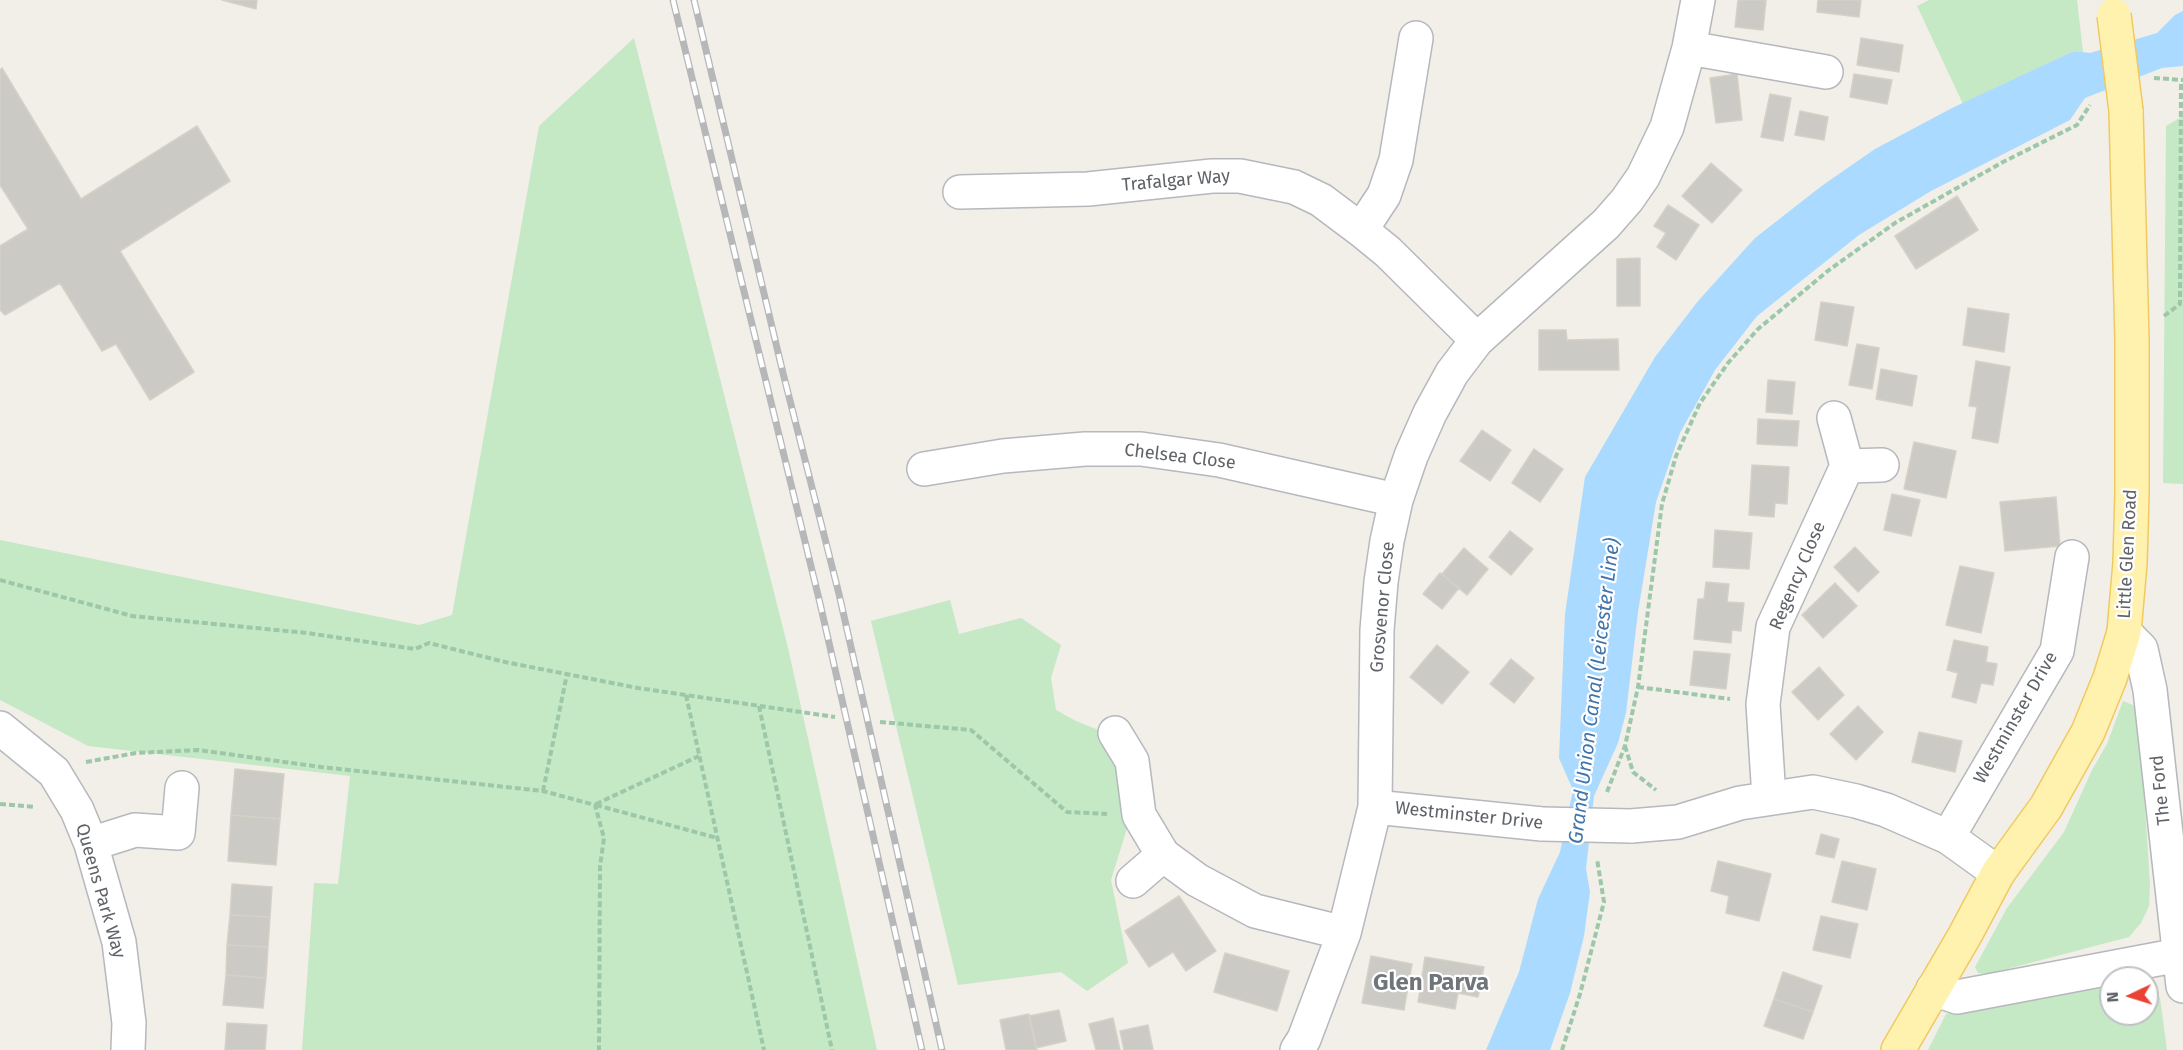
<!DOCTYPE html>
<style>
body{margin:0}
#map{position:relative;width:2183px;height:1050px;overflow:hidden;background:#f1efe8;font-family:"Fira Sans",sans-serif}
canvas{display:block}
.north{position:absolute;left:2099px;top:966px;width:60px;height:60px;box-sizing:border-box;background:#fff;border:2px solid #bfc1c3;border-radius:50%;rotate:266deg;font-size:16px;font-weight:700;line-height:24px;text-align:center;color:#5f6368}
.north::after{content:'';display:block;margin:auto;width:21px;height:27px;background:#ea4335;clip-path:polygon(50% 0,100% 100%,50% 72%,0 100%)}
</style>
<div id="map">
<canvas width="2183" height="1050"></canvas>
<div class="north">N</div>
</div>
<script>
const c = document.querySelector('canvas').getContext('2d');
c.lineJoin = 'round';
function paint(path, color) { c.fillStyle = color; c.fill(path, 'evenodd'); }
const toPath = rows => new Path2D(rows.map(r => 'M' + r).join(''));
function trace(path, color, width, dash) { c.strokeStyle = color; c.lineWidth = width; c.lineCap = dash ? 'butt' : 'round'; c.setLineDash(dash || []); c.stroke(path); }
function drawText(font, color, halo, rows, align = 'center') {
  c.font = font + ' "Fira Sans",sans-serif'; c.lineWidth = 4.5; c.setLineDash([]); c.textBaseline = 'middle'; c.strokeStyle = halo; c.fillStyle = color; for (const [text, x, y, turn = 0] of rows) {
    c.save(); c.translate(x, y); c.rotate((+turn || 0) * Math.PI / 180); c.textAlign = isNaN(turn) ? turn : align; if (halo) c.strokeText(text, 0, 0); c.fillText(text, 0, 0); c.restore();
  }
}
paint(toPath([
 [1929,0,2077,0,2083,52,2074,51,1963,104,1917,6],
 [634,38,788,648,877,1050,302,1050,314,883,338,884,350,776,88,746,0,700,0,540,419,625,452,615,539,126],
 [2183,116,2183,484,2163,483,2166,126],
 [950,600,959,634,1021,618,1061,645,1051,678,1056,710,1076,721,1118,738,1129,822,1111,880,1128,963,1087,991,1061,972,958,985,871,621],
 [2123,701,2135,706,2140,730,2150,885,2149,906,2141,923,2129,937,1988,974,1978,973,1975,967,2007,908,2064,832,2092,770,2107,744],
 [2111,978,2111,1014,2147,1014,2147,983,2160,998,2167,1050,1928,1050,1946,1014]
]), '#c5e8c5');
paint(toPath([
 [2183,11,2183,66,2162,68,2085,98,2070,120,1931,191,1859,235,1757,316,1715,370,1680,433,1656,502,1638,612,1626,713,1618,743,1594,796,1586,869,1590,892,1584,936,1570,993,1550,1050,1486,1050,1519,972,1538,899,1560,852,1573,790,1559,758,1565,614,1585,477,1655,357,1698,301,1755,238,1823,185,1875,149,1952,108,2074,51,2090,53,2157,33,2175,15]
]), '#aadaff');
const building = toPath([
 [222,0,257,0,256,9,222,0],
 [1738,0,1766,0,1763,30,1735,27,1738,0],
 [1818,0,1861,0,1859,17,1817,12,1818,0],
 [1861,38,1903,45,1899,72,1857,65,1861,38],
 [2,68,81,199,197,126,230,181,120,251,194,372,150,400,116,344,102,351,60,283,5,315,0,310,0,246,28,229,0,185,0,70,2,68],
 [1737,74,1742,120,1716,123,1710,78,1737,74],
 [1854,74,1892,80,1887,104,1850,97,1854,74],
 [1770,94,1791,98,1783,141,1761,137,1770,94],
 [1800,111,1828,117,1824,140,1795,135,1800,111],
 [1711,163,1742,190,1712,223,1682,196,1711,163],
 [1957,196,1978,230,1916,269,1895,236,1957,196],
 [1668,205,1699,225,1676,260,1657,247,1666,233,1654,226,1668,205],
 [1640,258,1640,306,1617,306,1617,259,1640,258],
 [1821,302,1854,307,1847,346,1815,340,1821,302],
 [1968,308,2009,314,2004,352,1963,345,1968,308],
 [1539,330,1566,330,1567,340,1618,339,1619,370,1539,370,1539,330],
 [1857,344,1879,348,1872,389,1849,385,1857,344],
 [1976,361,2010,367,1998,443,1972,438,1977,407,1969,406,1976,361],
 [1881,369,1917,376,1912,406,1876,399,1881,369],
 [1768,380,1795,382,1792,414,1766,412,1768,380],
 [1758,419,1799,421,1797,446,1757,444,1758,419],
 [1482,430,1511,450,1490,481,1460,461,1482,430],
 [1914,442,1956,451,1946,498,1904,489,1914,442],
 [1534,449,1563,469,1540,502,1512,483,1534,449],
 [1752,465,1789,467,1787,504,1775,503,1774,517,1749,515,1752,465],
 [1892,494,1920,500,1911,536,1884,530,1892,494],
 [2056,497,2060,546,2005,551,2000,502,2056,497],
 [1715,530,1752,533,1749,569,1713,567,1715,530],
 [1510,531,1533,549,1511,575,1489,557,1510,531],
 [1855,547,1879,572,1858,592,1834,567,1855,547],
 [1464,548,1488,569,1467,595,1442,574,1464,548],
 [1960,566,1994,573,1981,633,1946,625,1960,566],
 [1440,573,1459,588,1442,609,1423,594,1440,573],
 [1706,582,1729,584,1727,602,1744,603,1741,631,1732,630,1731,643,1694,639,1698,599,1704,599,1706,582],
 [1835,583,1857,606,1823,638,1802,615,1835,583],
 [1954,640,1988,647,1986,662,1997,664,1993,685,1981,683,1976,703,1952,697,1958,673,1947,670,1954,640],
 [1437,645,1469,672,1442,704,1410,677,1437,645],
 [1694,651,1730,654,1726,689,1690,685,1694,651],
 [1511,659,1534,678,1514,703,1490,684,1511,659],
 [1819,667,1844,695,1818,720,1792,692,1819,667],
 [1858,706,1883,732,1856,760,1830,734,1858,706],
 [1919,732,1962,741,1955,772,1912,762,1919,732],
 [235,769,284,774,280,819,231,815,235,769],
 [231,815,280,819,276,865,228,861,231,815],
 [1821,834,1839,839,1834,858,1816,854,1821,834],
 [1718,861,1771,874,1759,921,1726,913,1729,896,1711,891,1718,861],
 [1842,861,1876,869,1867,910,1832,902,1842,861],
 [232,884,272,887,270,917,230,915,232,884],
 [1179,896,1216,951,1186,971,1173,952,1149,967,1125,931,1179,896],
 [230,915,270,917,268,947,227,945,230,915],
 [1821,916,1858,924,1850,958,1813,950,1821,916],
 [227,945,268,947,266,978,226,975,227,945],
 [1225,953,1289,971,1277,1011,1214,992,1225,953],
 [1371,956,1412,964,1404,1010,1362,1003,1371,956],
 [1425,957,1484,967,1478,997,1458,993,1455,1009,1418,1002,1425,957],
 [1783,972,1822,986,1813,1012,1774,999,1783,972],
 [226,975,266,978,263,1008,223,1005,226,975],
 [1774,999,1813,1012,1803,1039,1764,1026,1774,999],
 [1059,1010,1066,1041,1036,1048,1029,1016,1059,1010],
 [1029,1014,1037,1050,1006,1050,1000,1020,1029,1014],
 [1113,1018,1120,1050,1096,1050,1089,1024,1113,1018],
 [227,1023,267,1025,265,1050,225,1050,227,1023],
 [1148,1025,1153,1050,1124,1050,1120,1031,1148,1025]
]);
paint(building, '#cccac5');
trace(building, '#d6d1c6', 1.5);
const minor = toPath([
 [1689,48,1826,72],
 [960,192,1088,189,1212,176,1240,176,1294,187,1321,200,1361,230,1388,252,1477,340],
 [1361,230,1384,195,1396,160,1416,38],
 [1847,466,1882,465],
 [924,469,1003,456,1085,449,1141,449,1219,460,1396,500],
 [2124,632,2141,649,2150,690,2183,986],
 [0,728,54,772,77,810,91,844,119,942,129,1023,128,1050],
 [1115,733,1132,761,1139,815,1163,855,1197,880,1255,911,1344,933],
 [1769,798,1763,704,1773,627,1847,466,1834,418],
 [1375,807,1542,824],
 [1631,826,1678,822,1740,803,1813,792,1856,801,1886,810,1948,837,1998,873],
 [1948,837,2057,651,2072,557],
 [91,844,135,830,178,833,182,788],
 [1133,881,1163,855],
 [1933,989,1957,997,2179,955],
 [1297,1050,1304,1039,1344,933,1375,807,1377,630,1381,582,1387,541,1396,500,1411,456,1430,413,1452,373,1477,340,1606,224,1627,200,1643,177,1667,127,1689,48,1698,0]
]);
const major = toPath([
 [1898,1050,1965,935,1998,873,2046,807,2088,732,2110,678,2124,632,2130,563,2132,493,2132,340,2126,111]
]);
trace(minor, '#b5b8bc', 36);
trace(major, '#f2c960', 36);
trace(toPath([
 [2154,78,2183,80],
 [2164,316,2180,304,2181,81],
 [0,580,132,616,307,633,415,649,429,643,505,662,638,688,835,717],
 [1638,687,1730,699],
 [686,695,764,1050],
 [759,706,832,1050],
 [880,722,971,730,1067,812,1107,814],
 [1625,746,1633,772,1656,790],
 [86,762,136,753,198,750,321,767,543,791,595,805,604,838,600,866,599,1050],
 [543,791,567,674],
 [1607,792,1625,746,1638,687,1662,504,1676,456,1700,403,1728,363,1758,329,1829,270,1895,223,2003,162,2077,125,2090,105],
 [0,804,35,807],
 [596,804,699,756],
 [596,805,717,838],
 [1562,1050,1580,994,1604,902,1597,859]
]), '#9cc7a9', 4, [6, 3]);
trace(minor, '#fff', 33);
trace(major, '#fff2af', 33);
const rail = toPath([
 [673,0,819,599,922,1050],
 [694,0,783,373,839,594,942,1050]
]);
trace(rail, '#b6b7b8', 7);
trace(rail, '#fff', 4.5, [14]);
const minorBridge = toPath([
 [1542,824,1631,826]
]);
const majorBridge = toPath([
 [2114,15,2126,111]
]);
trace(minorBridge, '#b5b8bc', 36, []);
trace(majorBridge, '#f2c960', 36, []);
trace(minorBridge, '#fff', 33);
trace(majorBridge, '#fff2af', 33);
drawText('18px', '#5f6368', '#fff', [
 ["Trafalgar Way",1176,181,-5],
 ["Chelsea Close",1180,457,7],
 ["Little Glen Road",2128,554,-87],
 ["Regency Close",1798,576,-67],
 ["Grosvenor Close",1383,607,-85],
 ["Westminster Drive",2016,718,-60],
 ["The Ford",2161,790,-96],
 ["Westminster Drive",1469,816,6],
 ["Queens Park Way",100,891,74]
]);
drawText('italic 20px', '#4174aa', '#fff', [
 ["Grand Union Canal (Leicester Line)",1595,691,-83]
]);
drawText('bold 24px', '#70757a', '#fff', [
 ["Glen Parva",1431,983]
]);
</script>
